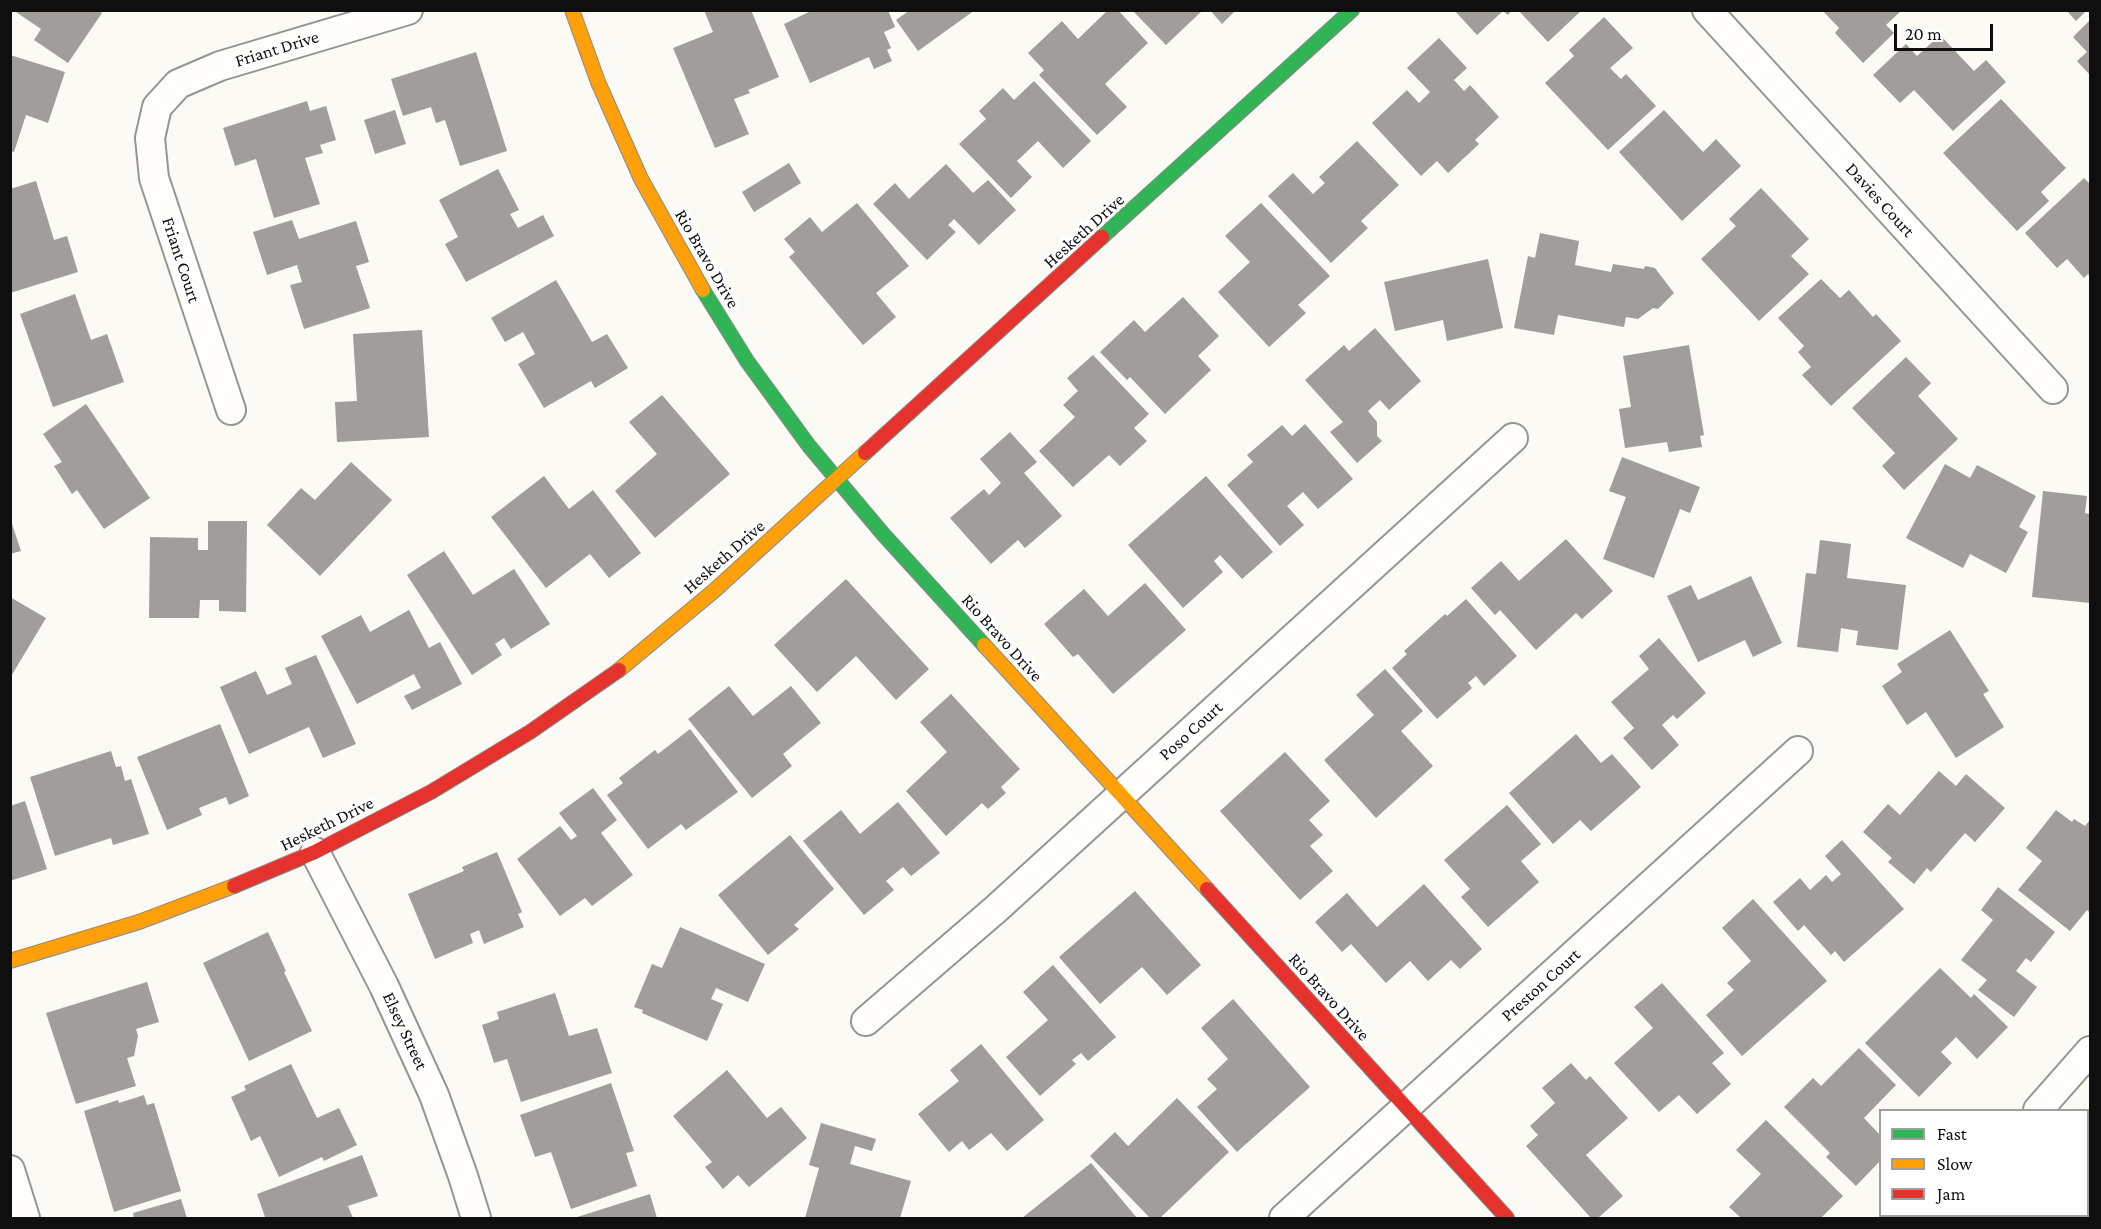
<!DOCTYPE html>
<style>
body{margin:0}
#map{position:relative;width:2101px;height:1229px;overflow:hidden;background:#fcfaf4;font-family:"Crimson Pro",serif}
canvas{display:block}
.frame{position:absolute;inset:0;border:12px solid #0f0f0f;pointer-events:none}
.legend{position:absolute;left:1879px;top:1109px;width:210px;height:108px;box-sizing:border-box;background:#fff;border:2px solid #9f9f9f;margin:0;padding:8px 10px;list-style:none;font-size:18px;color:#0f0f0f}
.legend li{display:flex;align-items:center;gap:12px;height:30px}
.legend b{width:30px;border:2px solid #9f9f9f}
.scale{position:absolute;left:1894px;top:24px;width:99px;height:27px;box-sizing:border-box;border:3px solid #0f0f0f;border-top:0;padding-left:8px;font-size:18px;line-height:21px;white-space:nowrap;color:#0f0f0f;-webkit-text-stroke:4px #fff;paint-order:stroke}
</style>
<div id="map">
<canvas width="2101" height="1229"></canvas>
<div class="frame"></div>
<ul class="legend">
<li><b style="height:8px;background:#30b455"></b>Fast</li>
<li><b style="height:8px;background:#ff9f0a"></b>Slow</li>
<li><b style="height:8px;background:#e5322d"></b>Jam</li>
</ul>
<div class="scale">20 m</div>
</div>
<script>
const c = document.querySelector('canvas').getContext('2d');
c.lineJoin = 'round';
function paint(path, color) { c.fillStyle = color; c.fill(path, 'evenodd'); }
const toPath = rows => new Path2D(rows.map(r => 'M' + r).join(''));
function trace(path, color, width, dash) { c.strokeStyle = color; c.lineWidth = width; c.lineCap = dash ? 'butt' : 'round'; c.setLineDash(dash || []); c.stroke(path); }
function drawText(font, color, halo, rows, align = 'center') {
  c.font = font + ' "Crimson Pro",serif'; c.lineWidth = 6; c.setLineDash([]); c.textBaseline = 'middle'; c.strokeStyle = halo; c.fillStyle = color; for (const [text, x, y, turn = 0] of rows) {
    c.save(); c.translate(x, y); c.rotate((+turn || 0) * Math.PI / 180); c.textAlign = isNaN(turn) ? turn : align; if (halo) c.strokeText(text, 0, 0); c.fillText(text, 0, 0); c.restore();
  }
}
paint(toPath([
 [13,10,98,10,102,13,68,63,34,40,41,29],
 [704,10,751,10,779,77,748,90,750,93,734,99,749,134,715,148,673,48,713,32],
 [813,10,888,10,895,27,884,32,891,48,887,50,892,61,874,69,869,57,810,83,784,24],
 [910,10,975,10,918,51,896,20],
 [1108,10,1118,10,1148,43,1105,84,1127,107,1097,135,1039,75,1044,70,1028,53,1062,21,1078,39],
 [1132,10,1203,10,1166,45],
 [1210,10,1236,10,1222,24],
 [1454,10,1512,10,1508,15,1503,11,1477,35],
 [1518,10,1582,10,1548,42],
 [1822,10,1902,10,1886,25,1894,33,1863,63,1835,33,1839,28],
 [2066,10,2087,10,2076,21],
 [1604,17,1633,48,1610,68,1621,79,1626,74,1656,106,1608,150,1545,83,1574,56,1569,50],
 [2090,20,2090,75,2077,61,2087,52,2073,37],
 [1940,35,1974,71,1986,60,2006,82,1953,131,1914,90,1900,103,1873,75,1906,44,1917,56],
 [1439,38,1467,68,1454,80,1464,91,1470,85,1499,117,1475,140,1479,144,1448,173,1437,161,1421,176,1372,123,1407,90,1419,103,1430,92,1407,68],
 [476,52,507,151,460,166,445,120,436,123,431,107,403,116,391,79],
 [10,55,65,72,48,123,26,115,14,152,10,151],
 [1034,81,1091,141,1063,168,1038,141,1017,161,1032,177,1011,198,959,144,986,119,979,111,1003,88,1014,100],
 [2001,99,2066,168,2041,192,2049,201,2017,231,1943,153],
 [307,101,310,111,326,106,336,140,320,145,323,153,305,158,320,204,274,218,256,159,235,166,223,128],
 [395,110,406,144,375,154,364,120],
 [1664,110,1703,152,1716,139,1741,166,1682,221,1619,152],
 [1357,141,1399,185,1361,221,1368,228,1331,263,1268,196,1293,173,1313,194,1325,183,1319,177],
 [789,163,801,183,754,212,742,192],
 [946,164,973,193,988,180,1016,210,979,245,954,219,948,225,956,232,927,260,873,204,895,183,909,199],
 [498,169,519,210,510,214,518,228,543,215,554,236,466,282,445,244,458,237,439,200],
 [2084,178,2090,184,2090,277,2088,274,2084,278,2067,259,2057,268,2025,233],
 [36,181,54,240,67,236,78,272,10,293,10,189],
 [1761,188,1809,239,1791,256,1809,274,1759,321,1701,259,1736,226,1729,219],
 [857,203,909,266,876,293,896,317,863,345,789,257,795,252,784,239,810,217,822,232],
 [1261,203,1330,276,1298,305,1306,313,1269,347,1218,292,1250,262,1225,236],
 [292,220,299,239,356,221,369,262,356,266,370,308,304,329,290,285,302,282,297,265,267,275,253,232],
 [1540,233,1579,241,1575,265,1611,272,1613,264,1644,269,1645,266,1655,268,1674,293,1658,309,1653,308,1638,319,1626,317,1624,327,1558,315,1554,335,1514,328,1528,256,1535,258],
 [1488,259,1503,328,1447,341,1443,320,1395,331,1384,282],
 [1821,279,1840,298,1849,290,1873,317,1876,314,1901,341,1831,406,1802,375,1811,367,1798,352,1804,346,1778,318],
 [556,280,592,342,607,334,628,368,595,388,591,381,544,408,518,364,535,354,523,332,505,342,491,318],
 [75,294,91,340,107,334,124,382,53,407,20,314],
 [1183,297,1219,336,1198,356,1211,370,1165,414,1130,377,1127,380,1100,352,1134,320,1145,332],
 [1375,328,1421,381,1389,410,1380,400,1368,411,1377,422,1377,436,1382,441,1357,463,1330,432,1343,422,1305,380,1344,345,1349,351],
 [422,330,429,437,337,442,335,402,357,401,353,334],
 [1689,345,1704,435,1700,436,1702,447,1669,452,1667,442,1625,448,1619,409,1631,407,1623,356],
 [1093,355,1149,414,1134,428,1147,441,1120,466,1109,455,1073,487,1039,451,1075,417,1063,405,1078,391,1067,378],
 [1906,357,1931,383,1918,396,1958,439,1904,490,1882,466,1895,453,1852,408],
 [662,395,730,474,655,538,615,491,657,454,629,422],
 [86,404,150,498,104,529,77,490,72,494,54,466,62,462,43,434],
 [1305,424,1353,479,1318,509,1303,492,1287,506,1304,525,1280,546,1227,485,1253,462,1247,455,1282,425,1292,436],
 [1010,432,1037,462,1024,473,1062,516,1025,548,1018,540,991,564,950,518,984,489,989,495,1001,483,980,459],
 [1622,457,1700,487,1690,513,1680,509,1654,578,1603,559,1626,497,1609,491],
 [351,462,392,500,320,576,267,525,301,488,315,500],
 [1945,464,1970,478,1977,465,2036,496,2019,527,2028,532,2006,573,1970,554,1963,568,1906,538],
 [544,476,569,509,593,490,641,553,609,578,590,554,546,588,491,517],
 [1206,476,1273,552,1242,579,1220,555,1214,561,1223,572,1183,608,1128,545],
 [2043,491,2087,496,2085,513,2090,514,2090,603,2032,597],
 [10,518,21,551,10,554],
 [208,521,247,521,246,612,219,611,219,600,200,600,199,618,149,618,150,537,198,538,198,550,208,550],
 [1566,539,1613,591,1582,619,1576,613,1536,650,1500,610,1495,615,1471,588,1501,561,1519,581],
 [1820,540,1851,544,1847,578,1906,585,1898,650,1856,645,1858,631,1841,628,1838,652,1797,647,1806,573,1816,574],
 [444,551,473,595,514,569,550,624,511,649,504,638,495,644,502,655,472,675,407,575],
 [1751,576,1782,643,1753,657,1745,640,1698,662,1667,596,1691,585,1698,600],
 [846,579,929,669,896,700,856,656,817,692,774,645],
 [1145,583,1186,630,1113,694,1078,654,1073,657,1044,624,1084,589,1108,616],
 [10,597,46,618,10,678],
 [1466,599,1517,656,1484,686,1476,676,1468,683,1472,688,1437,719,1392,668,1407,654,1404,651,1445,614,1447,616],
 [409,610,429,648,440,642,462,684,412,710,404,696,421,688,414,674,357,704,321,636,361,615,370,632],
 [1950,630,1989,691,1983,694,2004,727,1956,758,1926,712,1907,725,1882,686,1902,672,1897,664],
 [1659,638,1706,693,1677,719,1673,715,1662,725,1679,745,1652,770,1623,738,1634,728,1611,702,1649,669,1639,656],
 [316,655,356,744,323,758,309,727,249,754,220,687,256,671,267,695,292,684,285,668],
 [1385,669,1423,711,1401,731,1433,766,1376,818,1324,760,1374,715,1356,695],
 [729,686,753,716,791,686,821,723,783,754,792,766,752,798,688,719],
 [951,694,1020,769,1001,787,1006,793,988,809,982,803,946,836,906,791,947,752,920,722],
 [220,724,249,796,229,805,226,797,199,808,202,815,167,830,137,757],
 [690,729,738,792,686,830,681,824,648,849,607,795,623,783,619,778,655,750,658,754],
 [1576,734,1601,763,1612,754,1641,787,1591,831,1580,820,1553,844,1509,793],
 [111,751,116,767,121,766,125,781,131,779,149,834,113,845,111,838,55,856,30,777],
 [1285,752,1330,801,1309,820,1323,835,1310,846,1333,871,1300,900,1220,811],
 [1939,771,1956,786,1966,774,2005,808,1975,842,1965,833,1931,872,1927,868,1914,884,1888,862,1892,858,1863,832,1888,804,1900,815],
 [593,788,617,820,601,833,633,875,592,906,585,898,560,916,517,859,560,826,571,840,577,836,559,813],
 [25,801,47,869,10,881,10,806],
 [898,802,940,853,911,876,903,867,886,881,894,890,864,915,803,841,841,810,860,834],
 [1507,805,1541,844,1521,861,1539,882,1488,927,1461,897,1470,889,1444,860],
 [2056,810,2072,822,2074,819,2085,826,2089,821,2090,822,2090,913,2087,910,2070,931,2018,890,2042,861,2026,848],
 [790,835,834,889,794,925,799,929,768,955,718,895],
 [1842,840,1904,909,1844,962,1835,951,1831,955,1804,925,1798,931,1773,902,1800,878,1810,890,1826,875,1832,882,1841,874,1825,856],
 [497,852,522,912,518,914,524,927,484,944,479,930,470,934,473,943,435,959,408,894,464,871,462,867],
 [1424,884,1482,949,1460,969,1451,960,1428,981,1410,961,1386,983,1351,944,1342,952,1315,922,1347,893,1377,927],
 [1998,887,2055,932,2031,962,2026,958,2016,971,2037,987,2014,1017,1978,990,1987,980,1961,960,1993,920,1981,910],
 [1135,891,1201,965,1167,995,1142,967,1100,1004,1059,957],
 [1753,899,1827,981,1742,1056,1706,1015,1734,990,1727,983,1751,961,1722,928],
 [680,927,765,964,748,1002,716,988,711,999,723,1004,707,1041,642,1013,643,1010,634,1007,652,964,662,968],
 [268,932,286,971,284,972,312,1031,249,1061,203,963],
 [1053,965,1116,1037,1088,1061,1081,1053,1072,1060,1076,1064,1040,1096,1006,1057,1048,1020,1023,992],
 [1940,968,1971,998,1974,994,2008,1027,1977,1059,1956,1037,1941,1052,1952,1063,1919,1097,1865,1043],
 [147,982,159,1022,136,1029,138,1036,134,1056,127,1058,136,1086,76,1104,46,1013],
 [1662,983,1724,1053,1712,1063,1731,1084,1697,1114,1679,1095,1659,1112,1614,1063,1653,1028,1634,1007],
 [555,993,569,1036,597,1028,612,1073,521,1102,507,1059,494,1063,482,1025,499,1019,497,1012],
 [1233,999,1310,1087,1237,1152,1197,1107,1217,1089,1207,1079,1228,1059,1201,1028],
 [981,1044,1044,1120,1007,1151,991,1133,969,1150,962,1141,949,1152,918,1114,959,1081,950,1070],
 [1859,1048,1896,1085,1864,1118,1880,1135,1880,1161,1856,1186,1826,1157,1830,1153,1784,1107,1813,1078,1821,1086],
 [1571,1063,1586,1080,1590,1076,1628,1118,1586,1155,1623,1196,1598,1218,1591,1218,1526,1146,1538,1135,1530,1126,1555,1103,1542,1088],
 [291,1064,317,1118,339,1108,357,1145,324,1161,322,1157,279,1177,260,1136,251,1141,231,1097,246,1090,244,1086],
 [727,1070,767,1118,781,1107,807,1138,749,1187,738,1175,723,1189,705,1167,712,1162,673,1116],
 [611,1083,634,1151,626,1153,637,1186,571,1209,551,1152,535,1157,520,1115],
 [144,1095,147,1105,154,1103,181,1191,114,1212,84,1111,118,1100,119,1103],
 [1177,1098,1229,1152,1160,1218,1150,1218,1090,1156,1115,1132,1128,1146],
 [1766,1120,1843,1196,1821,1218,1741,1218,1729,1207,1761,1174,1736,1150],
 [821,1123,876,1139,872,1151,855,1146,850,1164,911,1181,900,1218,805,1218,819,1168,809,1165],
 [362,1155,378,1196,348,1206,353,1218,261,1218,265,1217,257,1194],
 [1091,1163,1137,1218,1022,1218],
 [650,1194,657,1218,574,1218],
 [181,1199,187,1218,134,1218,133,1213]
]), '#a09d9a');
const street = toPath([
 [1707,10,2053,389],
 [231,410,154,178,150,138,157,107,178,84,220,66,408,10],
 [315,852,384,986,434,1095,463,1176,476,1218],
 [866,1021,996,909,1513,438],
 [2038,1110,2090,1051],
 [10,1170,25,1218],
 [1284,1218,1798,751],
 [1935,1218,1938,1216]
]);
const fast = toPath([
 [1102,237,1352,10],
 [703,290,747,361,809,446,883,534,984,645]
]);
const slow = toPath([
 [572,10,598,82,641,179,703,290],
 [984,645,1207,889],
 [619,670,715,590,865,453],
 [10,961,139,922,234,886]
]);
const jam = toPath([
 [865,453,1102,237],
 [234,886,315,852,431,792,530,732,619,670],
 [1207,889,1507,1218]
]);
trace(street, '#969592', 32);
trace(fast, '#8c8b89', 16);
trace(slow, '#8c8b89', 16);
trace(jam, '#8c8b89', 16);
trace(street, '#fffefd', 28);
trace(fast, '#30b455', 14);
trace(slow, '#ff9f0a', 14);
trace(jam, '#e5322d', 14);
drawText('18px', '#0f0f0f', '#fff', [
 ["Friant Drive",277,49,-17],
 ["Davies Court",1880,200,48],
 ["Hesketh Drive",1084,231,-42],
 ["Rio Bravo Drive",707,259,60],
 ["Friant Court",181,260,72],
 ["Hesketh Drive",724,557,-41],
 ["Rio Bravo Drive",1002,638,48],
 ["Poso Court",1191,731,-42],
 ["Hesketh Drive",327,824,-26],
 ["Preston Court",1541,985,-42],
 ["Rio Bravo Drive",1329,997,48],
 ["Elsey Street",405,1031,65]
]);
</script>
